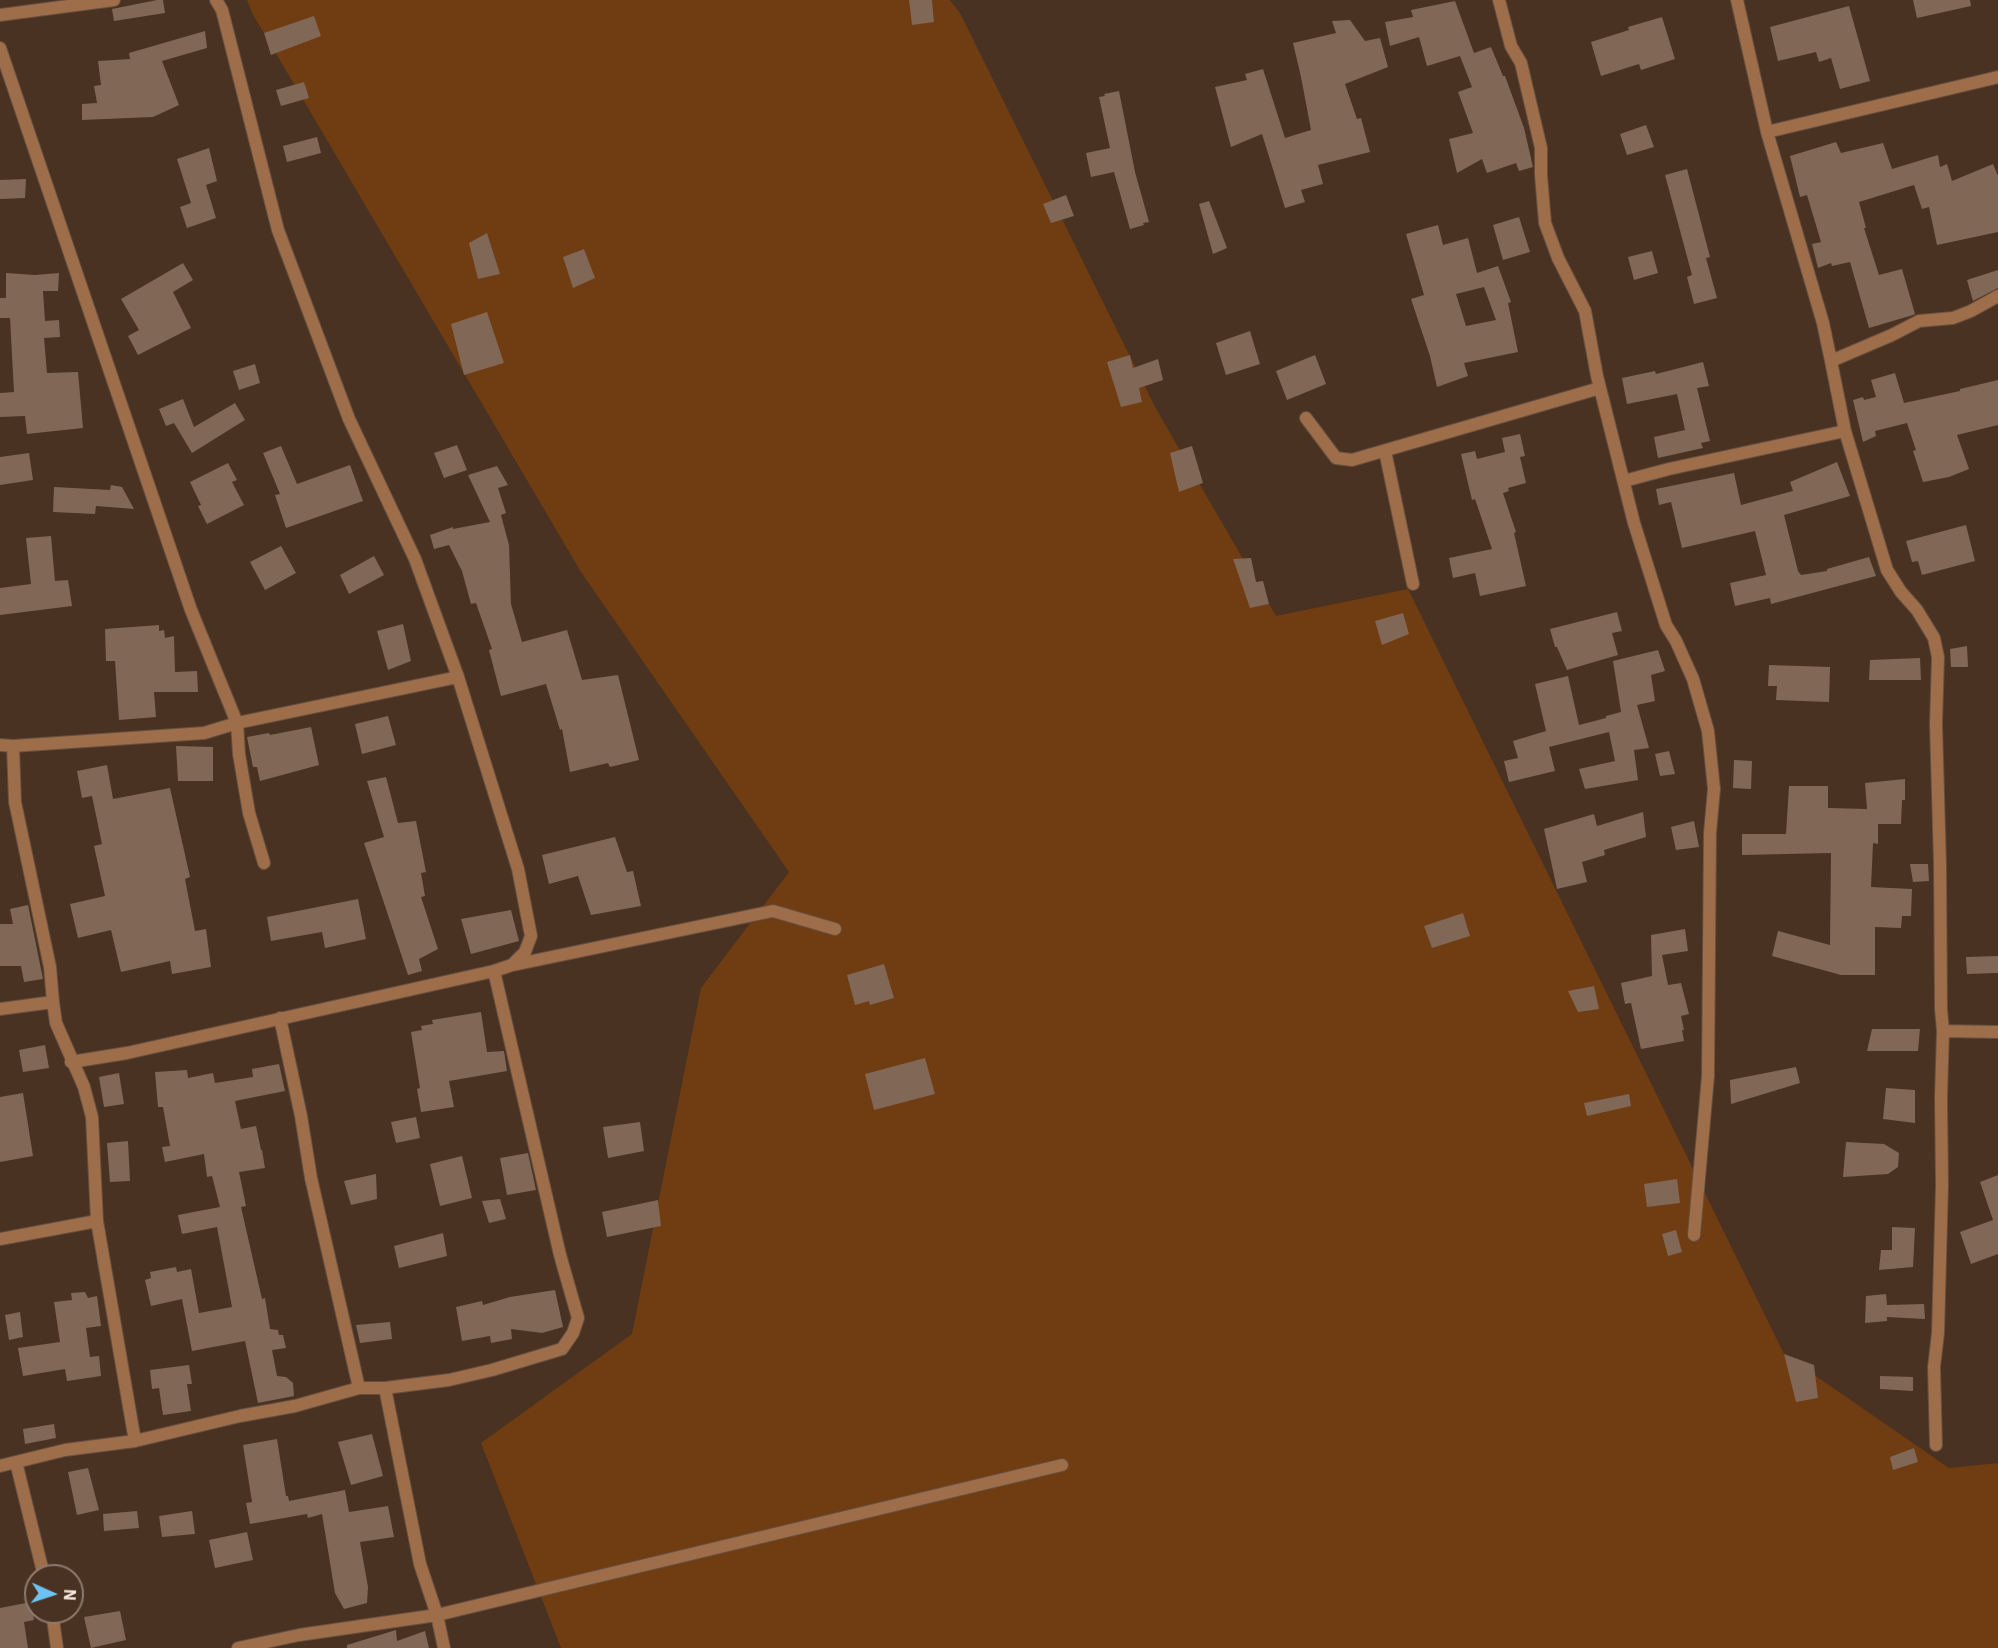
<!DOCTYPE html>
<style>
body{margin:0}
#map{position:relative;width:1998px;height:1648px;overflow:hidden;background:#493222;font-family:"IBM Plex Sans",sans-serif}
canvas{display:block}
.north{position:absolute;left:24px;top:1564px;width:60px;height:60px;box-sizing:border-box;background:#493222;border:2px solid #8e7a6d;border-radius:50%;rotate:93deg;font-size:16px;font-weight:700;line-height:24px;text-align:center;color:#f5e6dd}
.north::after{content:'';display:block;margin:auto;width:21px;height:27px;background:#6dc2f3;clip-path:polygon(50% 0,100% 100%,50% 72%,0 100%)}
</style>
<div id="map">
<canvas width="1998" height="1648"></canvas>
<div class="north">N</div>
</div>
<script>
const c = document.querySelector('canvas').getContext('2d');
c.lineJoin = 'round';
function paint(path, color) { c.fillStyle = color; c.fill(path, 'evenodd'); }
const toPath = rows => new Path2D(rows.map(r => 'M' + r).join(''));
function trace(path, color, width, dash) { c.strokeStyle = color; c.lineWidth = width; c.lineCap = dash ? 'butt' : 'round'; c.setLineDash(dash || []); c.stroke(path); }
paint(toPath([
 [247,0,950,0,960,13,1155,407,1276,616,1408,589,1784,1354,1949,1468,1998,1463,1998,1648,561,1648,481,1443,632,1334,701,988,789,872,581,572,264,33,253,15]
]), '#703c11');
paint(toPath([
 [157,0,163,0,165,13,114,21,112,9],
 [909,0,932,0,934,22,912,25],
 [1913,0,1970,0,1971,6,1917,18],
 [1455,1,1474,53,1491,47,1503,76,1505,76,1524,128,1533,167,1519,171,1516,163,1487,173,1482,159,1457,173,1449,139,1473,133,1458,92,1472,87,1460,56,1427,66,1419,37,1390,46,1385,22,1413,17,1411,10],
 [1849,6,1870,81,1840,89,1831,58,1819,62,1816,52,1778,61,1770,27],
 [314,16,321,36,271,55,264,33],
 [1662,17,1675,59,1641,70,1639,64,1601,76,1591,42,1629,30,1628,27],
 [1350,20,1365,41,1380,38,1388,67,1345,84,1357,119,1361,118,1370,152,1318,165,1323,184,1301,190,1305,202,1285,208,1262,134,1231,147,1215,87,1247,80,1245,74,1263,69,1285,138,1311,130,1301,77,1293,43,1336,33,1332,21],
 [205,31,207,48,162,61,179,105,153,117,82,120,82,104,97,103,94,86,101,85,98,61,130,59,129,53],
 [304,82,309,98,281,106,276,90],
 [1119,91,1135,172,1149,222,1143,223,1144,225,1130,229,1114,172,1091,177,1086,153,1110,148,1099,97,1105,96,1104,94],
 [1646,125,1654,147,1627,155,1620,134],
 [317,137,321,153,287,162,283,146],
 [1836,142,1841,153,1883,143,1892,169,1938,155,1940,167,1947,164,1952,181,1993,164,1998,176,1998,232,1937,245,1929,207,1922,209,1914,185,1859,202,1866,228,1864,228,1879,275,1902,269,1915,314,1913,315,1869,328,1850,262,1832,266,1831,263,1818,268,1812,244,1821,242,1807,195,1800,197,1790,156],
 [209,148,217,181,206,185,216,218,187,228,180,207,191,203,177,159],
 [1687,169,1710,257,1706,258,1717,298,1694,304,1687,277,1692,275,1665,175],
 [26,179,25,198,0,199,0,180],
 [1066,195,1074,216,1051,223,1043,204],
 [1209,201,1227,248,1213,254,1199,204],
 [1519,217,1530,252,1503,260,1493,225],
 [1438,225,1443,245,1468,238,1477,273,1498,266,1511,302,1508,303,1518,352,1464,363,1468,376,1437,387,1430,356,1411,299,1424,295,1406,234],
 [1484,287,1496,320,1466,326,1456,294],
 [487,233,500,274,478,279,469,243],
 [584,249,595,278,573,288,563,257],
 [1652,251,1658,273,1634,280,1628,257],
 [183,263,193,280,173,292,191,328,138,355,128,336,139,330,121,299],
 [1998,270,1998,288,1973,301,1967,280],
 [6,273,35,275,59,273,58,291,43,291,45,321,59,320,60,337,44,338,47,373,78,372,83,428,27,434,25,416,0,417,0,393,14,392,10,318,0,318,0,298,6,298],
 [487,312,504,363,464,375,451,324],
 [1250,331,1260,364,1226,375,1216,343],
 [1130,355,1133,368,1158,359,1163,380,1139,388,1142,402,1121,407,1107,362],
 [1315,355,1326,384,1287,400,1276,371],
 [1703,362,1709,386,1697,388,1710,441,1701,443,1703,448,1658,458,1654,437,1685,430,1677,394,1627,404,1622,378,1655,371,1656,374],
 [255,364,260,383,239,390,233,371],
 [1895,373,1904,403,1960,391,1960,389,1998,380,1998,425,1957,435,1969,469,1949,477,1923,482,1913,451,1916,450,1907,423,1875,431,1876,436,1863,442,1853,400,1863,397,1864,400,1876,397,1871,380],
 [183,399,194,427,235,403,245,420,192,453,174,423,166,426,159,409],
 [1520,434,1525,456,1520,457,1526,483,1508,488,1509,491,1503,493,1516,532,1514,533,1526,586,1480,596,1475,573,1453,578,1449,558,1492,549,1475,499,1472,500,1461,454,1475,451,1477,459,1505,452,1502,438],
 [457,445,467,470,444,478,434,453],
 [281,446,297,484,350,465,363,501,286,528,275,495,280,494,263,453],
 [1192,446,1203,483,1179,492,1170,453],
 [29,453,33,480,0,485,0,457],
 [1837,462,1850,496,1784,515,1798,571,1801,575,1827,571,1827,569,1869,557,1876,576,1771,604,1770,598,1735,606,1730,583,1766,575,1755,531,1682,548,1671,502,1659,505,1656,489,1734,473,1741,505,1793,491,1790,482],
 [228,463,237,480,232,482,244,505,207,524,198,506,201,505,190,482],
 [497,466,508,485,498,488,506,513,501,515,509,545,511,604,522,642,567,630,582,680,618,675,639,760,610,767,608,763,570,772,562,729,560,730,546,684,501,696,489,650,492,649,476,603,471,604,462,571,449,545,434,549,430,535,453,527,453,529,490,522,468,475],
 [111,485,122,487,134,509,96,506,95,514,53,512,54,487,110,490],
 [1966,525,1975,561,1922,575,1918,561,1912,562,1906,541],
 [51,536,55,581,68,580,72,606,0,615,0,588,31,584,26,538],
 [281,546,296,573,265,590,250,562],
 [374,556,384,575,349,594,340,575],
 [1251,558,1256,582,1263,581,1269,604,1250,608,1233,559],
 [1617,612,1622,631,1612,633,1618,655,1567,670,1557,647,1555,647,1550,629],
 [1403,613,1409,634,1382,645,1375,621],
 [403,624,411,661,388,670,377,631],
 [159,625,159,631,164,630,165,638,174,636,175,672,197,671,198,692,154,692,156,717,119,720,115,661,106,661,105,629],
 [1967,646,1968,667,1951,667,1950,649],
 [1658,650,1665,671,1651,675,1655,701,1637,705,1649,748,1634,750,1638,780,1585,789,1579,769,1615,761,1609,732,1549,747,1555,771,1509,782,1504,761,1518,758,1513,741,1546,731,1535,684,1568,676,1579,725,1606,718,1606,716,1621,712,1613,661],
 [1920,658,1921,680,1869,680,1870,660],
 [1769,665,1830,667,1829,702,1776,700,1777,686,1768,686],
 [388,716,396,745,362,754,355,724],
 [311,727,319,765,260,781,257,767,253,767,247,737,269,733,270,735],
 [176,746,213,747,213,781,178,781],
 [1669,751,1675,774,1660,776,1655,754],
 [1734,760,1752,761,1751,789,1733,788],
 [107,765,113,799,170,788,190,877,185,879,195,931,206,929,211,967,172,974,170,961,121,972,111,930,78,938,70,904,105,896,94,846,102,844,92,796,82,798,77,771],
 [386,777,398,823,416,821,426,872,421,873,425,896,421,897,438,949,419,959,422,971,408,975,364,843,384,837,367,781],
 [1905,779,1905,800,1902,800,1901,824,1878,824,1878,844,1873,843,1871,887,1912,889,1911,916,1902,916,1901,928,1875,927,1875,975,1841,975,1772,956,1778,931,1830,945,1831,853,1742,855,1742,834,1786,834,1789,786,1828,786,1828,808,1867,809,1865,783],
 [1643,812,1646,837,1604,850,1605,855,1582,862,1587,882,1557,889,1544,829,1594,814,1597,826],
 [1694,821,1699,847,1676,850,1671,827],
 [615,837,627,872,633,871,641,906,591,915,578,876,549,884,542,855],
 [1910,864,1928,864,1929,881,1913,882],
 [358,899,366,939,325,948,322,932,271,941,267,917],
 [28,905,43,979,24,982,21,966,0,966,0,924,13,924,10,909],
 [511,910,519,941,471,954,461,919],
 [1463,913,1470,936,1432,948,1424,926],
 [1685,929,1688,951,1662,955,1668,985,1681,983,1689,1014,1681,1016,1684,1030,1682,1030,1684,1041,1641,1049,1631,1003,1625,1004,1621,983,1652,976,1651,935],
 [1998,956,1998,973,1967,974,1966,957],
 [884,964,894,998,870,1005,869,1001,855,1005,847,975],
 [1594,986,1599,1009,1578,1012,1568,991],
 [481,1012,487,1052,504,1051,507,1071,449,1081,454,1107,421,1112,417,1089,420,1088,411,1032,422,1030,421,1026,433,1024,432,1020],
 [1872,1029,1920,1029,1918,1051,1867,1051],
 [45,1045,49,1068,23,1072,19,1050],
 [925,1058,935,1094,874,1110,865,1074],
 [279,1064,285,1091,235,1101,241,1129,256,1126,261,1150,262,1150,265,1168,239,1172,246,1206,241,1207,262,1299,265,1298,270,1329,278,1330,279,1335,283,1335,286,1348,272,1350,277,1376,286,1377,293,1383,294,1396,258,1403,245,1341,192,1351,182,1299,151,1306,145,1280,151,1278,150,1272,176,1267,177,1272,191,1269,199,1313,232,1307,217,1227,182,1234,178,1215,220,1207,212,1176,207,1177,204,1154,165,1162,162,1147,170,1146,163,1107,158,1107,155,1072,187,1070,188,1078,213,1073,215,1083,253,1077,252,1069],
 [1796,1067,1800,1083,1731,1104,1730,1080],
 [119,1073,124,1104,104,1107,99,1077],
 [1886,1088,1915,1090,1915,1123,1883,1119],
 [23,1093,33,1156,0,1162,0,1097],
 [1629,1094,1631,1106,1587,1116,1584,1103],
 [416,1117,420,1138,396,1143,391,1122],
 [640,1122,644,1151,608,1158,603,1127],
 [128,1141,130,1181,110,1182,107,1143],
 [1846,1142,1884,1144,1899,1153,1898,1167,1888,1174,1843,1177],
 [528,1153,536,1190,507,1195,500,1158],
 [462,1156,472,1198,440,1206,430,1164],
 [376,1174,377,1199,351,1205,344,1181],
 [1998,1175,1998,1254,1971,1264,1960,1232,1993,1220,1980,1182],
 [1677,1179,1680,1203,1647,1207,1644,1184],
 [500,1199,506,1219,489,1223,482,1201],
 [658,1200,661,1226,607,1237,602,1212],
 [1892,1227,1915,1228,1913,1267,1879,1270,1881,1250,1892,1250],
 [1676,1230,1682,1252,1668,1256,1662,1234],
 [443,1233,447,1256,399,1268,394,1246],
 [555,1290,563,1327,542,1333,511,1329,512,1339,491,1343,490,1336,462,1341,456,1307,482,1301,483,1305,510,1297],
 [85,1292,88,1298,97,1296,101,1326,86,1328,90,1357,99,1356,101,1376,67,1381,65,1369,23,1376,18,1348,60,1342,54,1302,72,1300,71,1293],
 [1886,1294,1887,1305,1924,1304,1925,1319,1887,1317,1887,1321,1865,1323,1866,1296],
 [20,1312,23,1337,9,1340,5,1315],
 [390,1322,392,1339,360,1343,356,1325],
 [1784,1354,1814,1365,1818,1398,1796,1402],
 [189,1365,192,1384,187,1384,191,1411,163,1415,159,1388,152,1389,150,1370],
 [1880,1376,1913,1377,1913,1391,1880,1389],
 [54,1424,56,1438,25,1444,23,1429],
 [372,1434,383,1476,351,1485,338,1442],
 [277,1439,286,1496,288,1496,289,1501,345,1490,349,1512,388,1506,394,1537,360,1542,368,1587,367,1603,344,1609,335,1593,322,1514,308,1518,307,1514,250,1524,246,1503,252,1502,243,1445],
 [1914,1448,1918,1462,1893,1470,1890,1457],
 [88,1468,99,1510,77,1515,68,1472],
 [137,1511,139,1528,104,1531,103,1514],
 [192,1511,195,1534,162,1537,159,1516],
 [247,1532,253,1560,215,1568,209,1540],
 [31,1602,34,1620,24,1622,28,1648,0,1648,0,1608],
 [120,1611,126,1640,91,1648,84,1617],
 [396,1630,397,1641,425,1631,429,1648,347,1648,347,1645]
]), '#816756');
const minor = toPath([
 [1499,0,1511,46,1521,63,1541,148,1541,175,1545,223,1558,258,1585,311,1597,376,1634,523,1666,625,1676,641,1693,679,1708,731,1714,789,1710,833,1708,1076,1694,1235],
 [1737,0,1767,132,1823,323,1831,361],
 [0,15,114,0],
 [0,48,191,610,237,723,458,677],
 [1767,132,1998,77],
 [1306,418,1336,458,1352,460,1600,388],
 [1845,431,1831,361,1892,335,1919,321,1953,318,1971,311,1998,296],
 [1385,451,1413,584],
 [1624,481,1669,469,1845,431,1887,570,1901,592,1917,610,1934,638,1938,657,1936,724,1940,864,1941,1009,1943,1031,1941,1097,1942,1185,1938,1333,1934,1367,1936,1445],
 [0,745,13,746,204,733,237,723,239,754,249,813,264,863],
 [13,746,15,802,50,967,53,1002],
 [513,965,773,911,835,929],
 [0,1009,53,1002,56,1023,84,1087,92,1117,97,1221,135,1441,65,1450,0,1466],
 [280,1018,301,1116,311,1178,359,1388],
 [1943,1031,1998,1032],
 [71,1062,127,1053,494,971,512,965,525,952,531,936,518,869,458,677,415,559,349,419,278,230,222,10,216,0],
 [0,1239,97,1221],
 [385,1388,420,1564,437,1615,444,1648],
 [135,1441,240,1416,295,1406,359,1388,385,1388,449,1380,492,1370,562,1349,573,1333,578,1318,560,1255,494,971],
 [16,1462,44,1576],
 [52,1612,57,1648],
 [238,1648,299,1635,437,1615,1062,1465]
]);
trace(minor, '#654f40', 14);
trace(minor, '#9e6d4a', 12);
</script>
